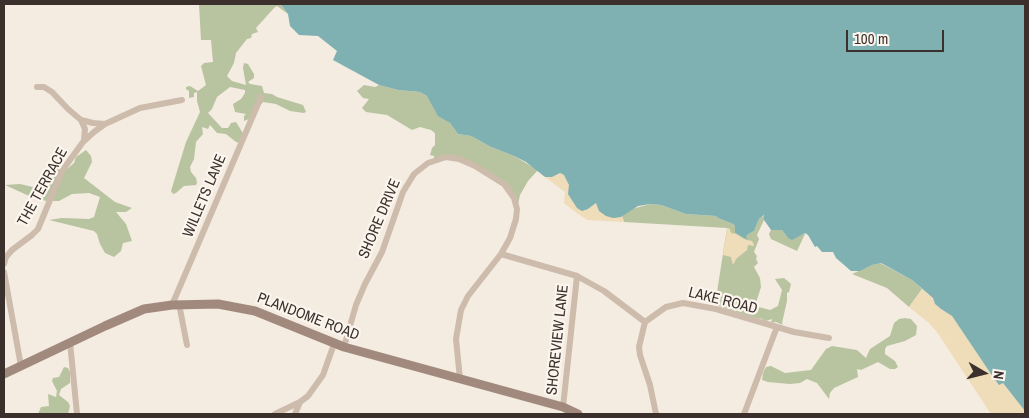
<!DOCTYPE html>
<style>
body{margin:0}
#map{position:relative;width:1029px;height:418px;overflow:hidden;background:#f4ebe1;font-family:"Archivo Narrow",sans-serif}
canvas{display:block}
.frame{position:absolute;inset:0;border:5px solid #3b302b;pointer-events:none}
.north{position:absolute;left:959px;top:348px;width:50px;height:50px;-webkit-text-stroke:4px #fbf5ee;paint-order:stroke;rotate:98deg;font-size:14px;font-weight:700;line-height:20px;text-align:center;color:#3b302b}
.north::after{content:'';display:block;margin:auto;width:18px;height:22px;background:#3b302b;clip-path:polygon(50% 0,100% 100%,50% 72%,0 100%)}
.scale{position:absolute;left:846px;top:30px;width:98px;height:22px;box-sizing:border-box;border:2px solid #3b302b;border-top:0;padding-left:6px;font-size:15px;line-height:18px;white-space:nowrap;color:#3b302b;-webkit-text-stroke:4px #fbf5ee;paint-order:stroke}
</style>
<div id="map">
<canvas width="1029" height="418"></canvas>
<div class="frame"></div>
<div class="north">N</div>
<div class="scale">100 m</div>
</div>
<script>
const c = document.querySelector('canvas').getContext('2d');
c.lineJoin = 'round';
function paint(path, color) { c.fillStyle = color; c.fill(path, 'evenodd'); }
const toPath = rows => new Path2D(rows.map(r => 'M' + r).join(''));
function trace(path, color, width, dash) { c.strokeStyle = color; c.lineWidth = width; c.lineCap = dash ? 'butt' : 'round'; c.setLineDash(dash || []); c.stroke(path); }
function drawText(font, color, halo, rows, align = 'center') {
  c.font = font + ' "Archivo Narrow",sans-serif'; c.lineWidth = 4.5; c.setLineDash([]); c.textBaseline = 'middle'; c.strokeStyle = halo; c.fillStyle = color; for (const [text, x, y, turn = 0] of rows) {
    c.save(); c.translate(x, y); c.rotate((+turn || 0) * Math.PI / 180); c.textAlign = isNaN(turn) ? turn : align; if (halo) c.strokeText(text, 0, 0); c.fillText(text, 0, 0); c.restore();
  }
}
paint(toPath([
 [199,4,281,4,284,6,288,14,277,6,274,8,256,28,258,32,252,34,251,38,247,39,236,53,234,63,227,76,232,81,246,85,243,68,244,63,248,64,254,74,254,78,248,82,250,84,262,86,264,93,272,94,277,97,303,105,306,112,304,113,290,111,276,104,263,102,249,119,244,121,244,116,246,114,235,112,233,104,241,99,245,93,245,90,230,87,217,97,212,109,208,113,222,128,228,128,231,123,236,122,244,135,241,143,236,142,226,134,217,133,210,125,208,129,202,127,203,134,196,142,194,159,190,167,191,172,196,178,197,183,196,185,184,186,176,193,173,194,171,191,186,142,200,112,197,101,197,92,194,93,194,97,189,98,189,91,186,89,186,87,190,86,198,91,206,85,201,66,204,63,213,62,211,40,201,40],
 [364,85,375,87,379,85,398,90,420,92,427,96,433,104,436,112,450,123,458,134,471,136,491,147,514,156,538,170,528,181,520,195,517,209,510,191,459,159,434,160,434,156,430,155,432,148,435,145,435,133,431,130,420,127,412,130,387,115,366,112,362,108,369,99,363,98,357,91],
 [86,150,91,156,92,162,84,178,115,202,132,208,126,212,116,212,126,224,132,241,123,243,121,251,114,257,105,253,100,244,97,234,94,231,49,220,62,218,89,219,94,217,100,197,89,193,72,194,59,201,46,201,27,195,5,185,20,184,37,188,43,187,50,172,57,169,67,169,74,163,76,157],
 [650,204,661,205,686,214,716,216,718,218,733,224,735,226,735,233,747,239,745,237,747,235,754,231,759,219,765,215,764,220,757,235,759,239,754,252,757,256,756,259,758,263,754,267,760,278,761,287,755,306,770,310,778,306,782,290,775,279,784,278,791,284,789,292,787,293,787,301,782,323,783,325,776,322,771,323,772,319,766,321,760,318,758,319,715,305,727,228,624,222,622,216,632,209],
 [771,230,782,230,788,238,796,237,804,233,805,234,797,251,771,239,769,234],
 [880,263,912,280,922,289,909,307,887,288,852,274,872,265],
 [905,318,911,319,917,326,916,335,905,341,887,346,885,349,885,354,895,361,898,367,895,369,890,369,878,362,861,370,857,369,858,377,834,388,830,393,829,399,817,383,807,379,800,383,790,384,768,382,762,380,763,373,766,367,771,366,785,373,811,370,826,349,832,346,857,350,866,358,870,349,890,336,894,323,899,319],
 [64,367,68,368,70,372,70,383,61,389,59,395,68,402,70,406,68,414,38,414,41,407,49,406,48,394,56,397,57,391,52,381,53,378,59,377]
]), '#b8c4a0');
paint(toPath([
 [560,173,564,175,569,185,569,190,588,209,596,203,620,217,622,216,624,222,587,220,574,211,564,203,565,192,545,177,552,177],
 [727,228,730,229,730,231,733,234,735,233,744,239,752,241,754,245,754,246,748,245,747,250,736,259,733,265,731,257,723,255],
 [922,289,933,298,935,304,941,309,952,316,991,374,1003,383,1025,411,1025,414,991,414,937,332,929,323,909,307]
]), '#efdcb8');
paint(toPath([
 [281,4,1025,4,1025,411,1003,383,999,385,991,374,952,316,941,309,935,304,933,298,912,280,881,263,872,265,860,271,851,271,836,258,833,252,822,252,817,246,815,247,808,235,805,233,792,240,788,238,782,230,771,230,764,220,764,215,759,219,754,231,747,235,746,237,748,240,735,233,735,226,733,224,718,218,716,216,686,214,661,205,650,204,638,206,621,217,613,218,606,216,599,211,596,203,588,209,582,211,577,208,568,194,569,185,564,175,560,173,552,177,545,177,526,162,514,156,491,147,471,136,458,134,450,123,438,116,427,96,420,92,398,90,379,85,333,60,337,51,318,36,299,35,290,26,288,14]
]), '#7fb0b2');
trace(toPath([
 [37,87,44,87,52,92,68,109,81,120],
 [84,140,85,129,81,120,93,123,105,124],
 [501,254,577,276,604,291,645,322],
 [4,264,6,257,12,250,32,235,38,229,62,171,83,142,94,132,105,124,140,108,182,100],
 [4,272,21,366],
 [179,304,187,345],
 [172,305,261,97],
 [70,342,77,414],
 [344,347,356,305,365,284,382,252,403,192,414,174,428,163,446,157,459,159,475,166,504,184,514,198,517,209,516,219,510,238,501,254,468,296,461,310,456,339,460,379],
 [563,407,577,276],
 [275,414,300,402,308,396,323,375,334,344],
 [295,414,300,402],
 [656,414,650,385,640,355,639,347,645,322,666,307,683,303,716,309,794,332,829,338],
 [744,414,777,327]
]), '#cdbbac', 6);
trace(toPath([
 [4,374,105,326,144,309,172,305,218,304,255,311,344,347,563,407,578,414]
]), '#a18a7d', 9);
drawText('15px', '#3b302b', '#fbf5ee', [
 ["THE TERRACE",43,187,-61],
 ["WILLETS LANE",205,196,-67],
 ["SHORE DRIVE",380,219,-67],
 ["LAKE ROAD",723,301,14],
 ["PLANDOME ROAD",308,317,21],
 ["SHOREVIEW LANE",558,340,-84]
]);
</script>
